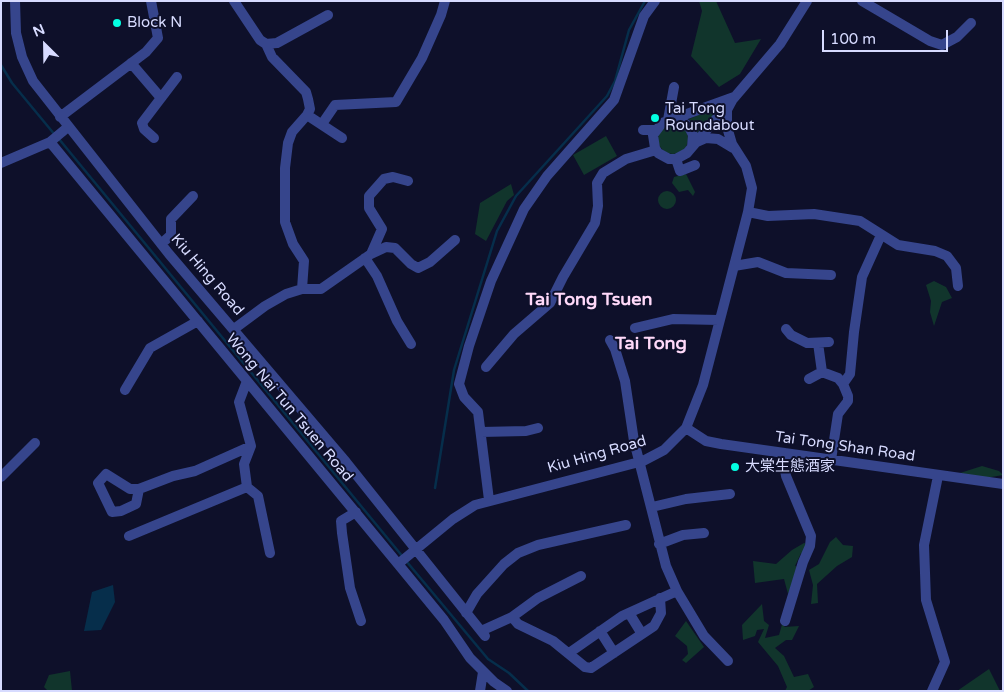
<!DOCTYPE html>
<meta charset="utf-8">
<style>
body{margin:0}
#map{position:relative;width:1004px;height:692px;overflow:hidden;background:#0e102a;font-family:"Varela Round",sans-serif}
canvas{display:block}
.frame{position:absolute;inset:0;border:2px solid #d7dbff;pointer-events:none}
.north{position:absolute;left:20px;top:20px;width:50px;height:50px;-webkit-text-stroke:4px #0e102a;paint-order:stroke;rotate:337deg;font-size:14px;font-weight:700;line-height:20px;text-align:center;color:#d7dbff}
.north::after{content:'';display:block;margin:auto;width:18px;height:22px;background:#d7dbff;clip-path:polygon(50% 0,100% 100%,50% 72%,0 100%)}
.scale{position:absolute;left:822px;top:30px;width:126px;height:22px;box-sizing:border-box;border:2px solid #d7dbff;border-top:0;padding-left:6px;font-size:15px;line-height:18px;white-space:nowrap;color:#d7dbff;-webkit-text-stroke:4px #0e102a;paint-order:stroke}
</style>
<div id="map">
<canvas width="1004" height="692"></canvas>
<div class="frame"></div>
<div class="north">N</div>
<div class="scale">100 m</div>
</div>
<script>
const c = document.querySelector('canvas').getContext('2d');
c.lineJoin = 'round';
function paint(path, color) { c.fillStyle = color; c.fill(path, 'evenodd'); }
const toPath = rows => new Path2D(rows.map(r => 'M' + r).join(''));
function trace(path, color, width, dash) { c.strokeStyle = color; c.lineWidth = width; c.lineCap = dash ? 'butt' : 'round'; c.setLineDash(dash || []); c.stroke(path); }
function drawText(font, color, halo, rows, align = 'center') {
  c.font = font + ' "Varela Round","Noto Sans TC",sans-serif'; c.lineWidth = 4; c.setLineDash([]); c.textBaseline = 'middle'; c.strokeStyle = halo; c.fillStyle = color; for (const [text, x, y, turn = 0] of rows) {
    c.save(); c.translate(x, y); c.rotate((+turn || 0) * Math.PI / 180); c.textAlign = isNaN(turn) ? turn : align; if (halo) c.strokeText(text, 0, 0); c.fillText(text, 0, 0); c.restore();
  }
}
paint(toPath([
 [699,1,716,1,735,43,761,39,740,74,719,87,691,56,702,11],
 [716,108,717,112,697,133,689,119],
 '658 139a15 15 0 1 1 30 0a15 15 0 1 1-30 0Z',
 [606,136,617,156,584,175,573,155],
 [686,174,695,192,693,196,688,190,679,192,672,183,674,177],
 [511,184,514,195,507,201,486,241,475,234,480,203],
 '658 200a9 9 0 1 1 18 0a9 9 0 1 1-18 0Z',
 [934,281,946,287,952,298,942,302,934,326,930,312,931,301,926,285],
 [982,466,999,471,1003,475,980,479,960,473],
 [836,537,843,545,853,546,852,557,837,566,817,584,818,603,811,604,813,585,809,570,819,564,830,542],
 [804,543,807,544,803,556,801,553,795,566,799,567,788,594,784,579,755,583,753,561,776,564,792,550],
 [762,604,764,621,769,625,765,638,779,635,783,621,788,623,784,627,799,626,792,640,786,640,775,648,784,656,794,677,808,674,814,687,808,691,785,691,787,687,778,666,758,642,764,629,757,630,755,636,743,640,742,625],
 [686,621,704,647,686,663,682,660,688,654,687,646,675,636],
 [989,669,1000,691,957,691],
 [70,671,72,691,48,691,44,687,49,675]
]), '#11352c');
paint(toPath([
 [113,585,115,602,101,630,84,631,92,592]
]), '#062e4b');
trace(toPath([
 [1,65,12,83,55,135],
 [59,139,403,557],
 [435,488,454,370,497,231,516,196,607,96,615,81,629,30,645,1],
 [407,562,488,659,509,673,528,691]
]), '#062e4b', 2.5);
trace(toPath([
 [15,1,16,33,22,57,33,81,169,254,346,462,485,636],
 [234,1,260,40,266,44,272,57,306,92,308,99,310,109,307,115,292,132,288,143,285,168,285,222,293,244,304,261,302,289],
 [862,1,930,41,942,45,957,37,971,23],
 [266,44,277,43,328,15],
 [131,63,161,98],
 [734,97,662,123,653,135,655,148,658,153,669,159,676,159,687,153,780,44,807,1],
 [307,115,342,138],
 [60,117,146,52,158,38,151,1],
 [674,119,686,124,690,129,693,135,692,147],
 [668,120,674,87],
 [322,124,335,105,396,102,422,58,441,15,445,1],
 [643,130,655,130],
 [154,138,144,129,142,123,177,77],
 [50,142,68,127],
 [697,142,706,138,718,139,733,148],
 [676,159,680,171,695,165],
 [1,163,50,142,398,564,444,620,470,658,494,682,507,691],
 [748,212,768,216,814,214,860,221,898,245,935,251,947,256,956,268,958,286],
 [161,244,171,235,171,219,193,196],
 [371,254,382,229,369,208,369,196,384,179,393,177,408,181],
 [365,258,377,276,397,321,411,344],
 [734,266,758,262,786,273,831,275],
 [635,328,673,319,719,320],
 [234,329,265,306,286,294,302,289,321,289,371,254,386,247,395,248,411,264,418,268,430,262,455,240],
 [786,329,791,335,807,343,829,342],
 [610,340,615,349,625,381,634,441,666,566,677,591,704,636,728,661],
 [486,367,514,334,550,303,563,277,595,223,598,206,597,183,603,173,626,159,656,150],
 [822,372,838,378,843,384,848,396,848,401,838,414,831,460],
 [809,379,822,372,818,343],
 [247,381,239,402,251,446,244,464,247,487,258,496,270,553],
 [843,384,850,374,854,332,862,277,881,235],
 [125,390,150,348,198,321],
 [686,428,706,441,721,444,1003,484],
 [481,432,526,431,538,428],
 [1,477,35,443],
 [139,489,130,489,106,474,98,483,112,512,121,511,136,504,139,489,173,476,195,471,251,446],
 [489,500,478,412,464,397,459,384,469,346,491,281,524,209,547,176,614,100,644,16,655,1],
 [652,507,686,499,730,494],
 [356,512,341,521,342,533,350,588,361,621],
 [129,536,247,487],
 [659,544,683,535,704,533],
 [398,564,453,519,475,505,643,461,664,450,686,428,703,385,748,212,752,188,746,166,732,144,727,127,727,110,734,97],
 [466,613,477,594,504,564,518,553,538,545,626,525],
 [629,613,642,634],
 [512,617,518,624,553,641,585,667,591,668,654,626,661,613,660,598],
 [785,621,803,562,810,546,811,536,786,476,784,464,785,453],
 [481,631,512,617,538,598,581,576],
 [600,631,614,653],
 [569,653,622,616,677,591],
 [480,691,483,672],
 [932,691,945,662,926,600,924,545,938,476]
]), '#36458c', 10);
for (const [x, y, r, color] of [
 [117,23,5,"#03ffe2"],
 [655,118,5,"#03ffe2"],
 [735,467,5,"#03ffe2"]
]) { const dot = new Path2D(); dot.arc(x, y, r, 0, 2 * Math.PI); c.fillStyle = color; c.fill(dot); trace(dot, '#0e102a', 2); }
drawText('15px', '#d7dbff', '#0e102a', [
 ["Block N",127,23],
 ["Tai Tong",665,109],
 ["Roundabout",665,126],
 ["大棠生態酒家",745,467]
], 'left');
drawText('15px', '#d7dbff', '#0e102a', [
 ["Kiu Hing Road",207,275,49],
 ["Wong Nai Tun Tsuen Road",289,408,50],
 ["Tai Tong Shan Road",845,447,8],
 ["Kiu Hing Road",597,455,-16]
]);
drawText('bold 18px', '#ffd9f9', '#0e102a', [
 ["Tai Tong Tsuen",589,300],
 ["Tai Tong",651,344]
]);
</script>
